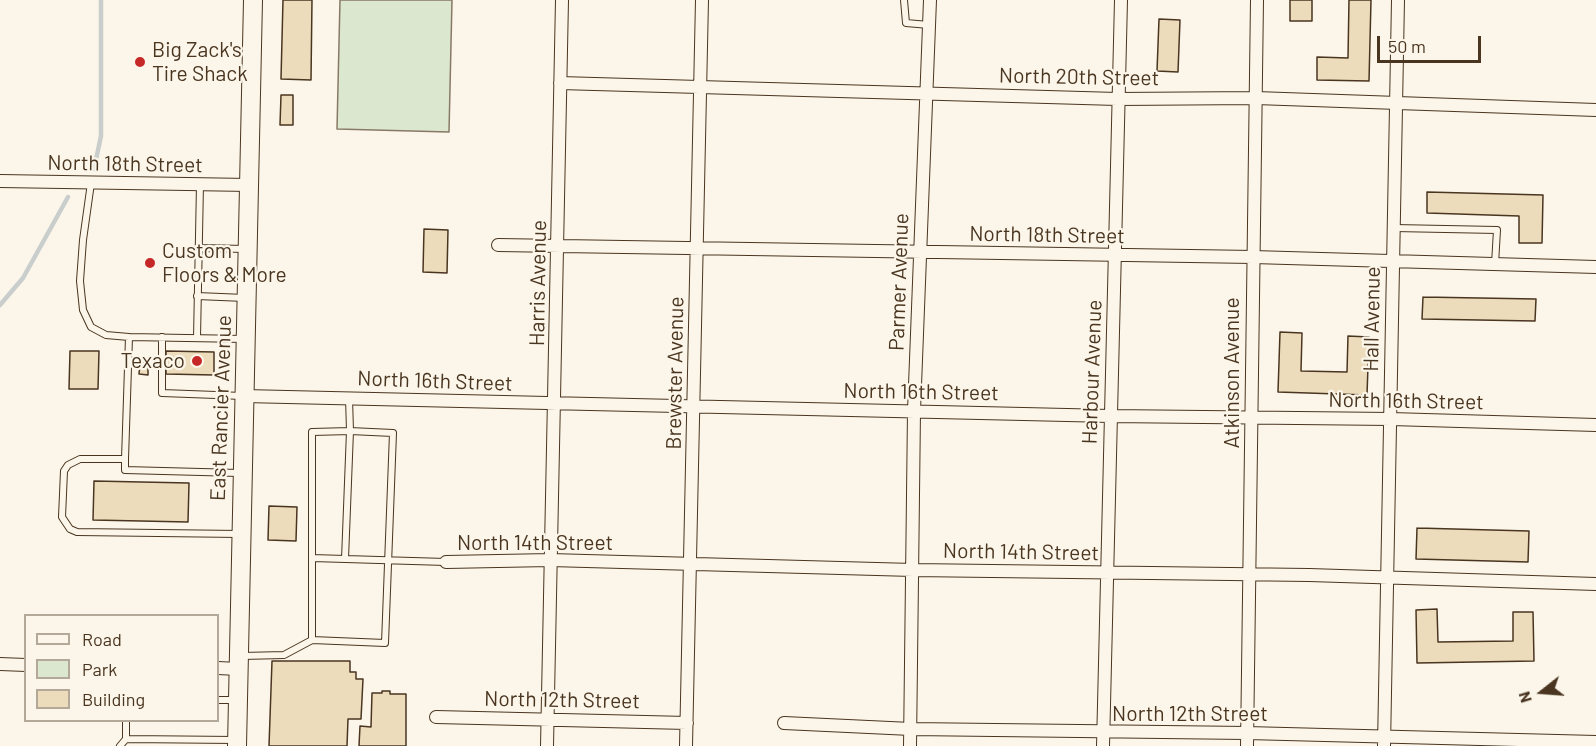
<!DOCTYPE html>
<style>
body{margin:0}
#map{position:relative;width:1596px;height:746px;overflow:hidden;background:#fbf6e9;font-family:Barlow,sans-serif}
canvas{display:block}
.legend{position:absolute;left:24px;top:614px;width:195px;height:108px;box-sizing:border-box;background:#fbf6e9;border:2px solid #b4a999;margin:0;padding:8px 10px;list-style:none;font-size:18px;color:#4a3520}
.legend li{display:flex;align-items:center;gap:12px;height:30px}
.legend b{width:30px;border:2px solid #b4a999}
.north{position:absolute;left:1512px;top:662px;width:60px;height:60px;-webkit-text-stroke:4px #fbf6e9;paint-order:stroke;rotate:253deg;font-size:16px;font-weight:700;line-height:24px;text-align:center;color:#4a3520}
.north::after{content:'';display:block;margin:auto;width:21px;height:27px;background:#4a3520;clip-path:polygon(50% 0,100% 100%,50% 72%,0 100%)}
.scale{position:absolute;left:1377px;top:36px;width:104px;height:27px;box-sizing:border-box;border:3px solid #4a3520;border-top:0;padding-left:8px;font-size:18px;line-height:21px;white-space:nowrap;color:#4a3520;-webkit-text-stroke:4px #fbf6e9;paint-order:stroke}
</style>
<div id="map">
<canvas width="1596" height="746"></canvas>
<ul class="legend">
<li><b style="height:8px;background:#fbf6e9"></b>Road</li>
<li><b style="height:16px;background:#dce7d0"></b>Park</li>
<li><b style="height:16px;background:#ecdcbc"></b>Building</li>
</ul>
<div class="north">N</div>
<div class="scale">50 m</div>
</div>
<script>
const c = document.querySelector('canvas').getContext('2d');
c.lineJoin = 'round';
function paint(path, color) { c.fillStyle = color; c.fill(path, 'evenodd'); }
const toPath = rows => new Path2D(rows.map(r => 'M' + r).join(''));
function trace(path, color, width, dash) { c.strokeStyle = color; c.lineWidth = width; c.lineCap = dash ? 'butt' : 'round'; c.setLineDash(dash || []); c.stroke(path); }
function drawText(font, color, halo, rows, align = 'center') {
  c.font = font + ' Barlow,sans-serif'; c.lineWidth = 4.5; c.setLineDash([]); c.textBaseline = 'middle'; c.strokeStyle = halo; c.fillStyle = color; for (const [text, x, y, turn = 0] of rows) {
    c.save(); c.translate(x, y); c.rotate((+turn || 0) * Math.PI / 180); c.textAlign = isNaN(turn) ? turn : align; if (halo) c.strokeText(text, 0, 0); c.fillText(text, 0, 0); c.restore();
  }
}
const green = toPath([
 [340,0,452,0,449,132,337,129,340,0]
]);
paint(green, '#dce7d0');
trace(green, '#887966', 1.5);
trace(toPath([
 [94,169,101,136,101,0],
 [0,305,23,278,68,197]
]), '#c9cecd', 4.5);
const building = toPath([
 [283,0,312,0,311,80,281,79,283,0],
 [1290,0,1312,0,1312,21,1290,21,1290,0],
 [1349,0,1371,0,1369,81,1317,80,1317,57,1348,58,1349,0],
 [1159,19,1180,20,1178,72,1157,71,1159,19],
 [281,95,293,95,293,125,280,125,281,95],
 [1427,192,1543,195,1542,243,1519,243,1519,216,1427,213,1427,192],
 [424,229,448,230,447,273,423,272,424,229],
 [1423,297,1536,299,1535,321,1422,319,1423,297],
 [1280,332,1302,333,1301,371,1347,372,1348,336,1369,337,1367,395,1278,392,1280,332],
 [70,351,99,351,98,389,69,389,70,351],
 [166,351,214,352,214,375,166,374,166,351],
 [140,362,148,362,148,375,139,374,140,362],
 [94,481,189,483,188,522,93,520,94,481],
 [269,506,297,507,296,541,268,540,269,506],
 [1417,528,1529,531,1528,562,1416,559,1417,528],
 [1437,609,1438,642,1513,641,1513,612,1533,612,1534,661,1417,663,1416,610,1437,609],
 [272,661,350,661,350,672,356,672,356,679,363,679,361,719,348,719,347,746,269,746,272,661],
 [382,691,390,691,390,694,406,694,406,746,359,746,360,726,371,727,372,693,382,693,382,691]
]);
paint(building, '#ecdcbc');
trace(building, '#4a3520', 1.5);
const lane = toPath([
 [904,0,906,23,929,25],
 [91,183,83,240,80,281,83,310,91,327,106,335,129,337],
 [1394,228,1497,230,1495,264],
 [198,248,246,249],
 [197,296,245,298],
 [162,337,162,393,243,396],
 [197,338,200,184],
 [125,459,125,470,239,473],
 [240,534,77,532,70,529,62,517,64,471,68,465,80,459,125,459,129,337,245,339],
 [312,558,446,562],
 [312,640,385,643,393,433,350,431,345,559],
 [242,656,284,655,312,640,312,432,350,431,349,398],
 [218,700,237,700],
 [126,720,126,739,236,740],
 [120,746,126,739]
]);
const street = toPath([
 [560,83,1117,99,1256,98,1596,110],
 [0,181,250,185],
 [498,245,1253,257,1596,267],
 [244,396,1110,416,1391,419,1596,425],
 [446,562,550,560,913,570,1309,575,1596,584],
 [0,664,26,665],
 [218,668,238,669],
 [436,717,687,723],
 [784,723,911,729,1247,733,1596,742],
 [547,746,562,0],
 [686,746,702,0],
 [910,746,914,411,930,0],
 [1103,746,1121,0],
 [1247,746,1257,0],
 [1384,746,1398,0]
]);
const secondary = toPath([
 [237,746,253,0]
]);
trace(lane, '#4a3520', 8);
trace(street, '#4a3520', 14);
trace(secondary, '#4a3520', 20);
trace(lane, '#fbf6e9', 6);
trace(street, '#fbf6e9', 12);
trace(secondary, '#fbf6e9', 18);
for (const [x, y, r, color] of [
 [140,62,6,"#c62828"],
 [150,263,6,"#c62828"],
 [197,361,6,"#c62828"]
]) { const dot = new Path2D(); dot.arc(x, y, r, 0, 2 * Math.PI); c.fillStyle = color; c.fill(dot); trace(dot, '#fbf6e9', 2); }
drawText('21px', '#4a3520', '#fbf6e9', [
 ["Big Zack's",152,50],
 ["Tire Shack",152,74],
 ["Custom",162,251],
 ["Floors & More",162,275],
 ["Texaco",185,361,"right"]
], 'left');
drawText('21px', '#4a3520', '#fbf6e9', [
 ["North 20th Street",1079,77,1],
 ["North 18th Street",125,164,1],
 ["North 18th Street",1047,235,1],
 ["Parmer Avenue",899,282,-88],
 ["Harris Avenue",538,283,-89],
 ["Hall Avenue",1372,319,-89],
 ["Harbour Avenue",1092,372,-88],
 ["Brewster Avenue",675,373,-89],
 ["Atkinson Avenue",1232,373,-90],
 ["North 16th Street",435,381,2],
 ["North 16th Street",921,392,1],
 ["North 16th Street",1406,401,1],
 ["East Rancier Avenue",221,408,-88],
 ["North 14th Street",535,543],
 ["North 14th Street",1021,552,1],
 ["North 12th Street",562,700,1],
 ["North 12th Street",1190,714]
]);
</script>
